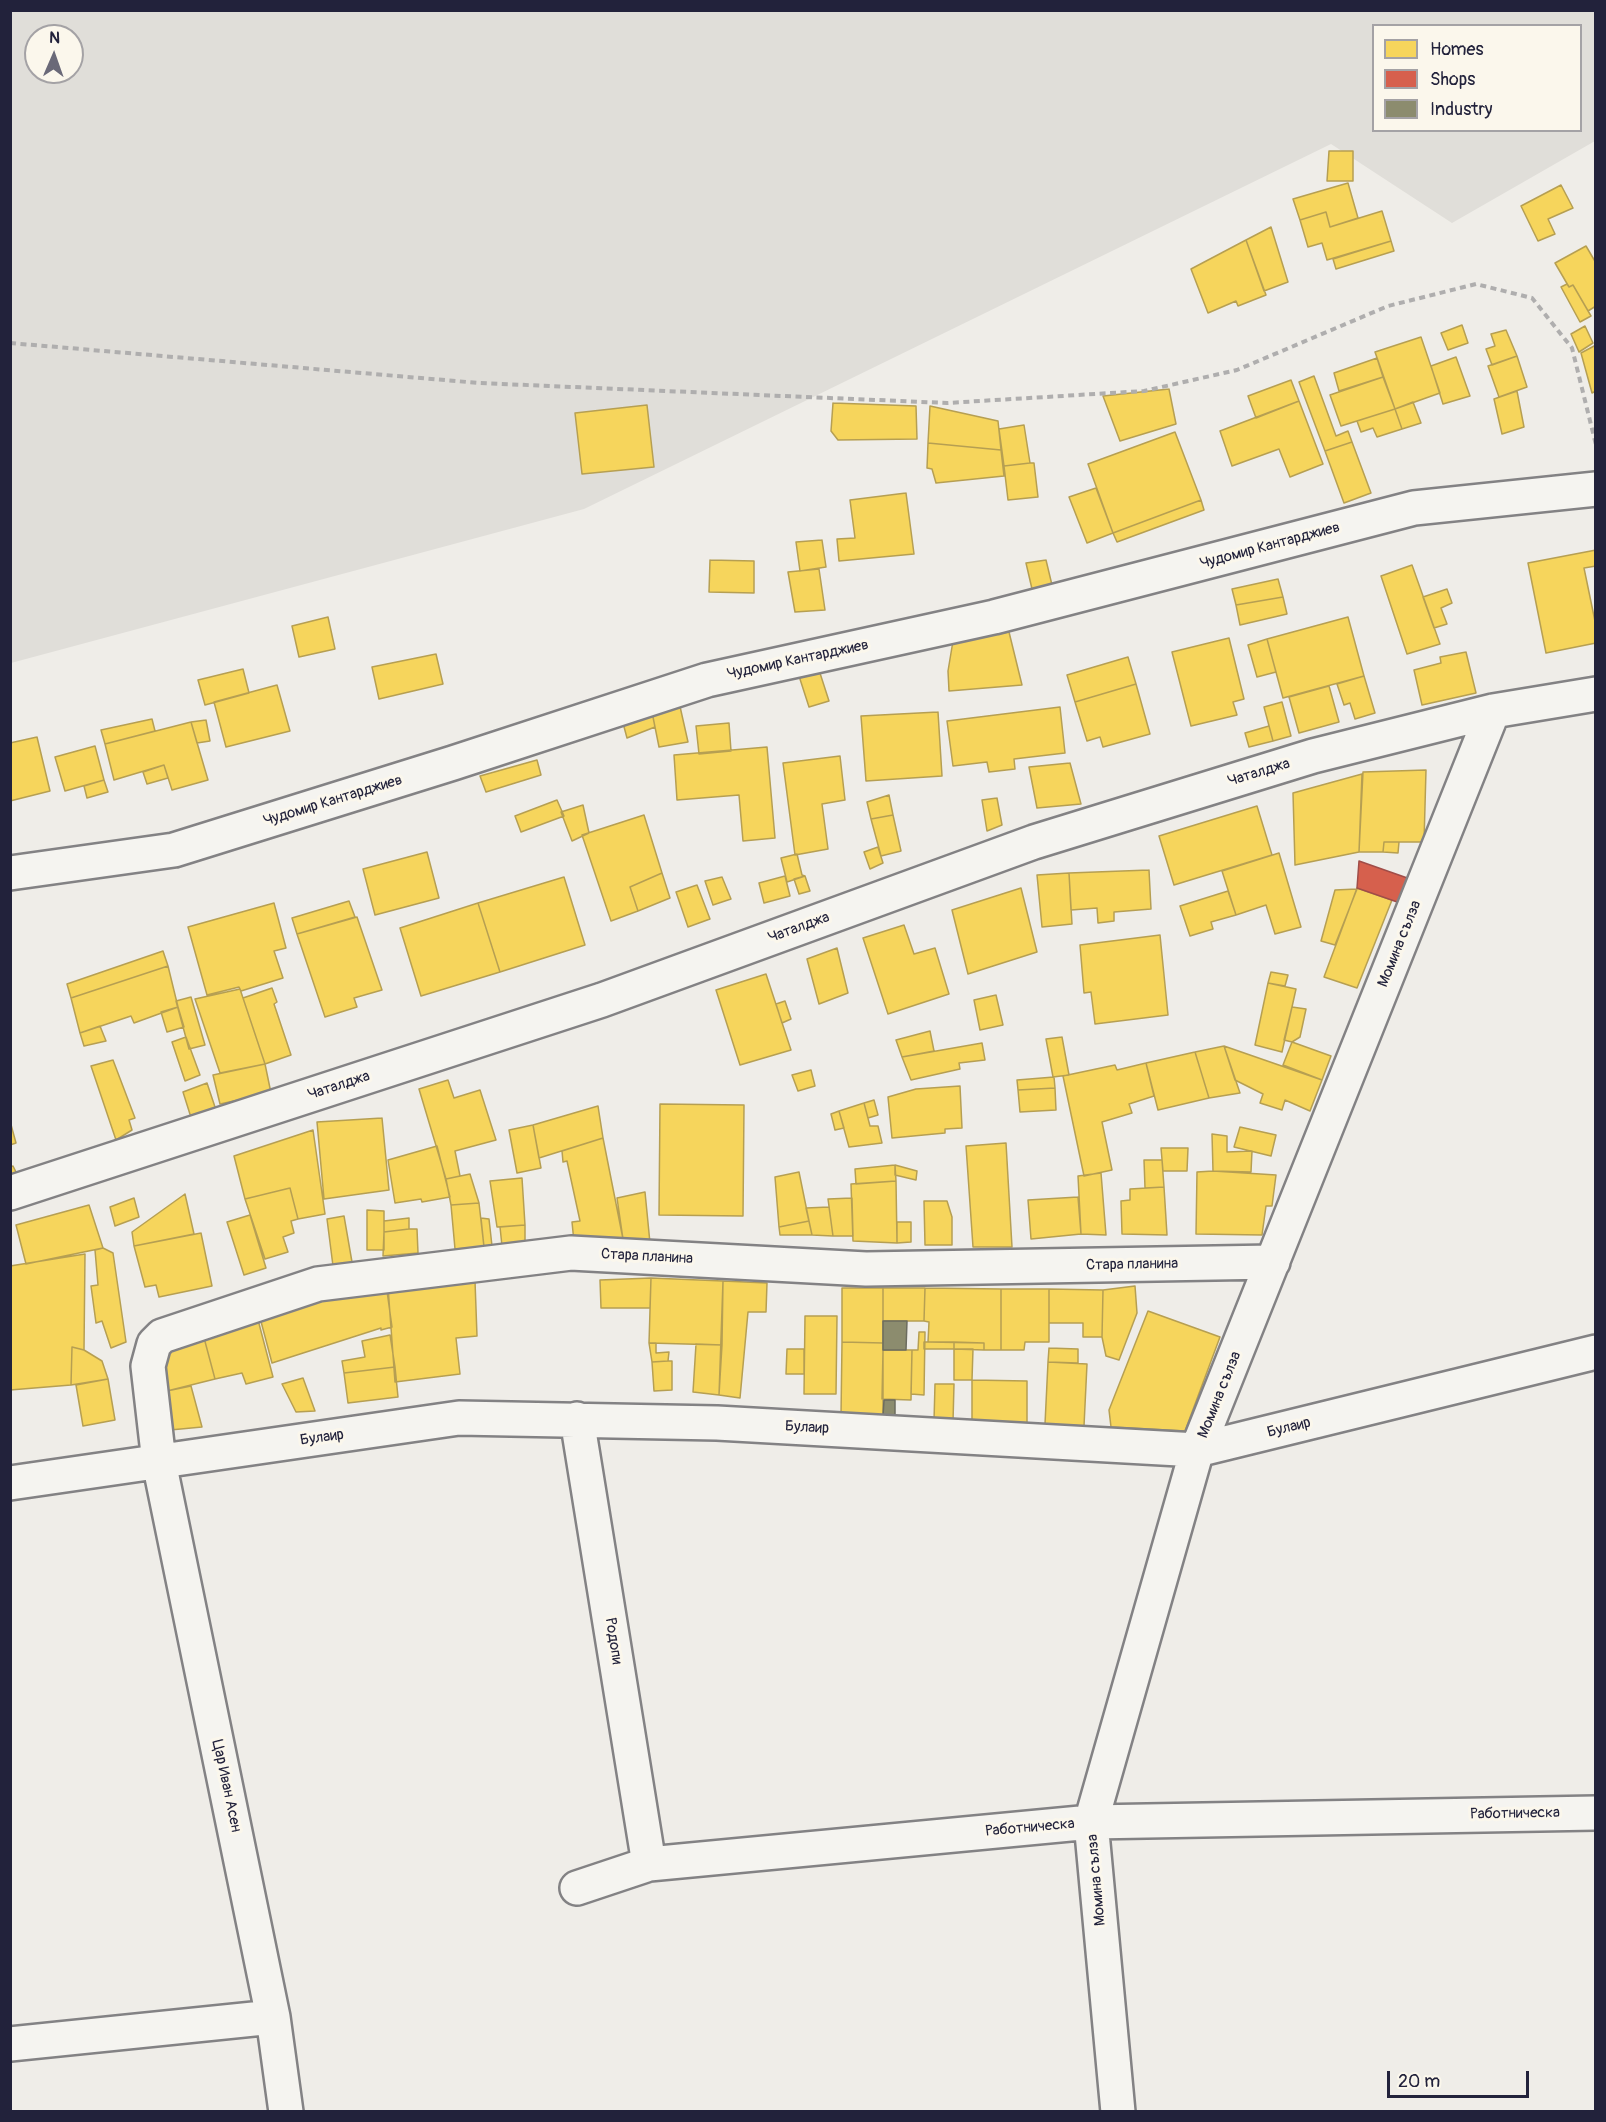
<!DOCTYPE html>
<meta charset="utf-8">
<style>
body{margin:0}
#map{position:relative;width:1606px;height:2122px;overflow:hidden;background:#efede8;font-family:Pangolin,sans-serif}
canvas{display:block}
.frame{position:absolute;inset:0;border:12px solid #22223b;pointer-events:none}
.legend{position:absolute;left:1372px;top:24px;width:210px;height:108px;box-sizing:border-box;background:#fbf7ec;border:2px solid #a4a2a5;margin:0;padding:8px 10px;list-style:none;font-size:18px;color:#22223b}
.legend li{display:flex;align-items:center;gap:12px;height:30px}
.legend b{width:30px;border:2px solid #a4a2a5}
.north{position:absolute;left:24px;top:24px;width:60px;height:60px;box-sizing:border-box;background:#fbf7ec;border:2px solid #a4a2a5;border-radius:50%;rotate:2deg;font-size:16px;font-weight:700;line-height:24px;text-align:center;color:#22223b}
.north::after{content:'';display:block;margin:auto;width:21px;height:27px;background:#6a6978;clip-path:polygon(50% 0,100% 100%,50% 72%,0 100%)}
.scale{position:absolute;left:1387px;top:2071px;width:142px;height:27px;box-sizing:border-box;border:3px solid #22223b;border-top:0;padding-left:8px;font-size:18px;line-height:21px;white-space:nowrap;color:#22223b;-webkit-text-stroke:4px #fbf7ec;paint-order:stroke}
</style>
<div id="map">
<canvas width="1606" height="2122"></canvas>
<div class="frame"></div>
<ul class="legend">
<li><b style="height:16px;background:#f6d55c"></b>Homes</li>
<li><b style="height:16px;background:#d6604d"></b>Shops</li>
<li><b style="height:16px;background:#8c8c6e"></b>Industry</li>
</ul>
<div class="north">N</div>
<div class="scale">20 m</div>
</div>
<script>
const c = document.querySelector('canvas').getContext('2d');
c.lineJoin = 'round';
function paint(path, color) { c.fillStyle = color; c.fill(path, 'evenodd'); }
const toPath = rows => new Path2D(rows.map(r => 'M' + r).join(''));
function trace(path, color, width, dash) { c.strokeStyle = color; c.lineWidth = width; c.lineCap = dash ? 'butt' : 'round'; c.setLineDash(dash || []); c.stroke(path); }
function drawText(font, color, halo, rows, align = 'center') {
  c.font = font + ' Pangolin,sans-serif'; c.lineWidth = 6; c.setLineDash([]); c.textBaseline = 'middle'; c.strokeStyle = halo; c.fillStyle = color; for (const [text, x, y, turn = 0] of rows) {
    c.save(); c.translate(x, y); c.rotate((+turn || 0) * Math.PI / 180); c.textAlign = isNaN(turn) ? turn : align; if (halo) c.strokeText(text, 0, 0); c.fillText(text, 0, 0); c.restore();
  }
}
paint(toPath([
 [11,11,1595,11,1595,141,1452,223,1331,144,584,509,11,663],
 [1374,26,1580,26,1580,130,1374,130],
 [36,36,72,36,72,72,36,72]
]), '#e0ded9');
const homes = toPath([
 [1329,151,1353,151,1353,181,1327,181,1329,151],
 [1348,183,1358,218,1330,227,1326,212,1300,220,1293,199,1348,183],
 [1561,185,1573,208,1548,219,1555,234,1538,241,1521,206,1561,185],
 [1382,211,1391,241,1327,260,1322,243,1308,247,1300,220,1326,212,1330,227,1382,211],
 [1271,227,1288,282,1264,291,1246,240,1271,227],
 [1246,240,1266,295,1238,306,1236,301,1208,313,1191,269,1246,240],
 [1391,241,1394,251,1336,269,1333,259,1391,241],
 [1586,246,1596,263,1596,306,1588,311,1573,285,1569,287,1555,263,1586,246],
 [1567,284,1569,287,1573,285,1591,316,1580,322,1561,287,1567,284],
 [1462,325,1468,343,1448,350,1441,333,1462,325],
 [1585,326,1593,343,1579,352,1571,334,1585,326],
 [1506,330,1517,356,1492,365,1486,349,1495,346,1491,334,1506,330],
 [1421,337,1440,393,1395,409,1375,352,1421,337],
 [1596,345,1596,391,1592,393,1581,353,1596,345],
 [1517,356,1527,387,1499,397,1488,366,1517,356],
 [1456,357,1470,396,1443,404,1431,366,1456,357],
 [1377,358,1383,377,1339,391,1334,373,1377,358],
 [1314,376,1336,436,1348,431,1352,442,1325,451,1299,382,1314,376],
 [1383,377,1395,409,1341,426,1330,395,1383,377],
 [1291,380,1299,401,1256,418,1248,396,1291,380],
 [1169,389,1176,424,1120,441,1103,396,1169,389],
 [1517,391,1524,427,1502,434,1494,399,1517,391],
 [1299,401,1323,464,1290,477,1279,449,1232,466,1220,431,1299,401],
 [1413,402,1421,423,1402,429,1395,409,1413,402],
 [833,403,916,406,917,439,838,440,831,431,833,403],
 [647,405,654,467,582,474,575,413,647,405],
 [930,406,998,421,1001,450,928,443,930,406],
 [1395,409,1402,429,1377,437,1373,428,1361,432,1357,421,1395,409],
 [1024,425,1030,463,1004,466,999,429,1024,425],
 [1175,432,1201,500,1113,533,1088,464,1175,432],
 [1352,442,1371,493,1344,503,1325,451,1352,442],
 [928,443,1001,450,1004,476,936,483,932,469,927,468,928,443],
 [1030,463,1034,463,1038,497,1008,500,1004,466,1030,463],
 [1096,488,1113,533,1087,543,1069,497,1096,488],
 [906,493,914,554,839,561,837,539,855,538,850,500,906,493],
 [1201,500,1204,510,1117,542,1113,533,1201,500],
 [822,540,826,567,800,571,796,542,822,540],
 [1596,550,1596,566,1584,568,1596,626,1596,643,1546,653,1528,563,1596,550],
 [710,560,754,561,754,593,709,592,710,560],
 [1046,560,1052,585,1032,589,1026,563,1046,560],
 [1412,565,1440,644,1407,654,1381,576,1412,565],
 [819,569,825,610,795,612,788,572,819,569],
 [1278,579,1283,597,1236,605,1232,589,1278,579],
 [1447,589,1452,603,1441,608,1447,624,1434,628,1423,597,1447,589],
 [1283,597,1287,614,1240,625,1236,605,1283,597],
 [328,617,335,649,299,657,292,626,328,617],
 [1348,617,1364,676,1283,698,1267,639,1348,617],
 [1009,632,1022,685,949,691,948,671,953,641,1009,632],
 [1229,638,1244,699,1233,702,1237,715,1191,726,1172,652,1229,638],
 [1267,639,1276,672,1257,677,1248,645,1267,639],
 [1466,652,1476,693,1422,705,1414,670,1441,663,1440,657,1466,652],
 [436,654,443,684,379,699,372,667,436,654],
 [1128,657,1136,684,1075,702,1067,675,1128,657],
 [243,669,249,693,205,705,198,680,243,669],
 [819,670,829,701,809,707,799,676,819,670],
 [1364,676,1375,713,1355,719,1350,703,1344,705,1337,684,1364,676],
 [1136,684,1150,734,1103,747,1100,737,1087,741,1075,702,1136,684],
 [277,685,290,731,226,747,214,702,277,685],
 [1329,686,1339,722,1299,733,1289,697,1329,686],
 [679,702,688,742,659,747,652,712,679,702],
 [1282,702,1291,736,1273,741,1264,707,1282,702],
 [1060,707,1065,753,1014,759,1015,769,989,772,987,762,953,766,947,721,1060,707],
 [652,712,655,727,627,738,623,723,652,712],
 [938,712,942,776,866,781,861,716,938,712],
 [152,719,155,731,105,744,101,730,152,719],
 [206,720,210,741,197,743,191,722,206,720],
 [191,722,208,780,172,790,164,765,114,780,105,744,191,722],
 [729,723,731,751,699,754,696,726,729,723],
 [1269,726,1273,741,1249,747,1245,733,1269,726],
 [37,737,50,791,10,801,10,743,37,737],
 [95,746,104,780,65,791,55,757,95,746],
 [767,747,775,838,743,841,739,795,677,800,674,755,767,747],
 [840,756,845,800,822,804,828,849,795,855,783,763,840,756],
 [537,760,541,775,486,792,480,776,537,760],
 [1070,763,1081,804,1037,808,1029,767,1070,763],
 [164,765,168,778,147,784,143,772,164,765],
 [1426,770,1424,842,1384,842,1383,852,1359,852,1363,772,1426,770],
 [1362,774,1359,852,1295,865,1293,793,1362,774],
 [104,780,108,792,87,798,84,786,104,780],
 [889,795,893,815,871,819,867,802,889,795],
 [997,798,1002,825,987,831,982,800,997,798],
 [557,800,564,816,521,832,515,816,557,800],
 [583,805,589,833,572,841,561,812,583,805],
 [1257,806,1272,855,1174,885,1159,836,1257,806],
 [644,815,662,873,630,887,638,911,611,921,582,835,644,815],
 [893,815,901,851,881,856,871,819,893,815],
 [1384,842,1399,842,1398,853,1383,852,1384,842],
 [878,847,883,863,870,869,864,852,878,847],
 [427,852,439,898,375,915,363,869,427,852],
 [1279,853,1301,927,1275,934,1266,905,1236,915,1222,871,1279,853],
 [797,854,802,875,805,876,787,882,781,858,797,854],
 [1149,870,1151,909,1114,912,1114,921,1098,923,1097,908,1071,910,1069,873,1149,870],
 [662,873,670,898,638,911,630,887,662,873],
 [1069,873,1072,924,1042,927,1037,875,1069,873],
 [785,876,790,896,764,903,759,883,785,876],
 [805,876,810,891,799,894,794,879,805,876],
 [564,877,585,945,500,972,478,903,564,877],
 [722,877,731,899,713,905,705,881,722,877],
 [697,885,710,919,688,927,676,892,697,885],
 [1021,888,1037,952,968,974,952,910,1021,888],
 [1357,888,1392,900,1357,988,1324,977,1357,888],
 [1357,889,1335,945,1321,941,1335,890,1357,889],
 [1228,891,1236,915,1211,922,1213,929,1190,936,1180,906,1228,891],
 [349,901,355,917,297,934,292,918,349,901],
 [274,903,286,948,274,951,283,978,241,991,239,987,207,995,188,927,274,903],
 [478,903,500,972,421,996,400,928,478,903],
 [357,917,382,990,354,998,357,1007,325,1017,297,934,357,917],
 [904,925,914,954,935,948,949,994,888,1014,863,938,904,925],
 [1160,935,1168,1015,1095,1024,1091,992,1084,993,1080,945,1160,935],
 [837,948,848,993,819,1004,807,959,837,948],
 [163,951,168,966,71,998,67,984,163,951],
 [168,966,178,1007,134,1023,131,1016,80,1033,71,998,168,966],
 [1271,972,1288,975,1285,986,1268,983,1271,972],
 [766,974,791,1050,740,1065,716,990,766,974],
 [1268,983,1296,989,1282,1052,1255,1045,1268,983],
 [272,988,277,1002,274,1004,291,1055,265,1064,243,998,272,988],
 [240,989,265,1064,220,1073,195,999,240,989],
 [996,995,1003,1025,980,1030,974,1000,996,995],
 [191,997,205,1045,189,1049,176,1001,191,997],
 [785,1001,791,1019,782,1023,776,1004,785,1001],
 [178,1007,184,1027,167,1032,161,1012,178,1007],
 [1292,1007,1306,1009,1300,1037,1292,1042,1284,1040,1292,1007],
 [100,1026,106,1041,84,1046,80,1033,100,1026],
 [930,1031,934,1051,902,1057,896,1040,930,1031],
 [186,1037,200,1075,185,1081,172,1042,186,1037],
 [1062,1037,1069,1075,1053,1077,1046,1039,1062,1037],
 [1292,1042,1331,1056,1322,1080,1283,1065,1292,1042],
 [982,1043,985,1060,959,1063,960,1069,911,1080,902,1057,982,1043],
 [1224,1046,1322,1080,1310,1111,1285,1100,1282,1110,1260,1103,1263,1094,1235,1080,1224,1046],
 [1224,1046,1240,1093,1209,1098,1195,1052,1224,1046],
 [1195,1052,1209,1098,1158,1110,1146,1063,1195,1052],
 [113,1060,135,1118,129,1120,132,1130,116,1140,91,1066,113,1060],
 [1146,1063,1154,1096,1129,1104,1132,1113,1102,1122,1112,1170,1084,1176,1063,1076,1115,1065,1117,1070,1146,1063],
 [265,1064,271,1093,220,1104,213,1075,265,1064],
 [811,1070,815,1086,798,1091,792,1075,811,1070],
 [1054,1077,1055,1088,1018,1090,1017,1080,1054,1077],
 [448,1080,454,1098,480,1090,496,1140,455,1151,460,1176,446,1179,419,1089,448,1080],
 [207,1083,219,1119,194,1127,183,1092,207,1083],
 [960,1086,962,1128,945,1129,945,1133,892,1138,888,1097,916,1089,960,1086],
 [1055,1088,1056,1110,1020,1112,1018,1090,1055,1088],
 [874,1100,878,1115,868,1118,864,1103,874,1100],
 [864,1103,870,1126,878,1126,882,1143,849,1147,839,1111,864,1103],
 [660,1104,744,1105,743,1216,659,1215,660,1104],
 [598,1106,603,1138,539,1158,533,1125,598,1106],
 [839,1111,844,1128,835,1130,831,1114,839,1111],
 [382,1118,389,1190,324,1199,317,1122,382,1118],
 [10,1121,16,1143,10,1145,10,1121],
 [533,1125,541,1168,517,1173,509,1130,533,1125],
 [1240,1127,1276,1135,1271,1156,1234,1147,1240,1127],
 [313,1130,325,1214,298,1219,290,1188,245,1199,234,1156,313,1130],
 [1212,1134,1227,1136,1227,1152,1252,1151,1251,1172,1213,1171,1212,1134],
 [603,1138,623,1239,574,1242,572,1222,580,1221,567,1161,563,1162,562,1151,603,1138],
 [1006,1143,1012,1247,973,1247,966,1146,1006,1143],
 [437,1146,450,1197,422,1202,421,1199,395,1203,388,1160,437,1146],
 [1161,1148,1188,1148,1187,1171,1163,1171,1161,1148],
 [1144,1160,1162,1160,1164,1187,1145,1188,1144,1160],
 [895,1165,917,1171,916,1180,895,1175,895,1165],
 [895,1165,896,1181,856,1184,855,1169,895,1165],
 [13,1166,21,1182,10,1186,10,1167,13,1166],
 [1213,1171,1276,1175,1272,1206,1266,1206,1262,1235,1196,1234,1197,1172,1213,1171],
 [799,1172,809,1221,779,1227,775,1177,799,1172],
 [1101,1173,1106,1235,1081,1234,1078,1176,1101,1173],
 [470,1174,479,1203,451,1205,446,1179,470,1174],
 [522,1178,525,1225,497,1227,490,1181,522,1178],
 [896,1181,897,1243,853,1241,851,1184,896,1181],
 [1164,1187,1167,1235,1122,1234,1121,1201,1130,1200,1130,1189,1164,1187],
 [290,1188,298,1219,291,1221,294,1233,283,1237,288,1252,265,1259,245,1199,290,1188],
 [645,1192,650,1243,623,1239,617,1198,645,1192],
 [185,1194,194,1234,134,1246,132,1232,185,1194],
 [1078,1197,1081,1234,1031,1239,1028,1200,1078,1197],
 [134,1198,139,1217,115,1226,110,1207,134,1198],
 [852,1198,853,1236,833,1236,828,1199,852,1198],
 [924,1201,947,1201,952,1217,952,1245,925,1245,924,1201],
 [479,1203,484,1247,455,1249,451,1205,479,1203],
 [89,1205,103,1248,26,1264,16,1225,89,1205],
 [829,1207,833,1236,812,1235,806,1208,829,1207],
 [367,1210,384,1211,384,1250,367,1250,367,1210],
 [250,1215,266,1268,244,1275,227,1222,250,1215],
 [344,1216,352,1262,333,1266,327,1219,344,1216],
 [409,1218,409,1229,384,1232,384,1221,409,1218],
 [481,1218,489,1219,492,1246,484,1247,481,1218],
 [809,1221,812,1235,780,1235,779,1227,809,1221],
 [897,1222,911,1222,911,1242,897,1243,897,1222],
 [525,1225,525,1245,502,1246,500,1227,525,1225],
 [409,1229,417,1229,418,1253,383,1256,384,1232,409,1229],
 [201,1233,212,1286,159,1297,156,1285,145,1287,134,1246,201,1233],
 [103,1248,113,1253,126,1342,111,1348,102,1321,96,1323,91,1286,98,1285,95,1250,103,1248],
 [85,1254,84,1350,72,1347,71,1385,10,1390,10,1266,85,1254],
 [651,1278,650,1308,601,1308,600,1280,651,1278],
 [651,1278,723,1281,722,1345,649,1343,651,1278],
 [475,1281,477,1336,456,1338,460,1374,395,1382,388,1287,475,1281],
 [723,1281,767,1283,766,1312,748,1312,740,1398,719,1395,723,1281],
 [386,1284,392,1327,381,1330,381,1328,272,1363,259,1314,386,1284],
 [1135,1286,1137,1313,1119,1360,1106,1356,1102,1337,1103,1290,1135,1286],
 [842,1288,883,1288,883,1343,842,1342,842,1288],
 [883,1288,925,1288,924,1321,883,1321,883,1288],
 [925,1288,1001,1289,1001,1350,984,1350,984,1343,928,1342,929,1322,924,1321,925,1288],
 [1001,1289,1049,1289,1049,1342,1025,1342,1024,1350,1001,1350,1001,1289],
 [1049,1289,1103,1290,1102,1337,1083,1337,1083,1323,1049,1323,1049,1289],
 [1148,1311,1220,1337,1185,1431,1111,1427,1109,1410,1148,1311],
 [257,1316,273,1377,246,1384,242,1373,215,1379,203,1334,257,1316],
 [805,1316,837,1316,836,1394,804,1394,805,1316],
 [919,1332,925,1332,924,1395,911,1394,912,1350,918,1350,919,1332],
 [203,1334,215,1379,167,1391,158,1349,203,1334],
 [390,1335,395,1367,344,1373,342,1361,365,1357,362,1341,390,1335],
 [842,1342,883,1343,883,1416,841,1416,842,1342],
 [924,1342,954,1342,954,1349,924,1349,924,1342],
 [954,1342,984,1343,984,1350,954,1349,954,1342],
 [649,1343,656,1343,656,1353,669,1352,668,1361,652,1362,649,1343],
 [696,1344,722,1345,719,1395,693,1392,696,1344],
 [72,1347,84,1350,102,1361,108,1379,71,1385,72,1347],
 [1049,1348,1078,1349,1078,1363,1048,1362,1049,1348],
 [787,1349,804,1349,804,1374,786,1374,787,1349],
 [954,1349,973,1349,972,1380,954,1380,954,1349],
 [883,1350,912,1350,911,1400,882,1399,883,1350],
 [668,1361,672,1361,672,1390,654,1391,652,1362,668,1361],
 [1048,1362,1087,1364,1084,1426,1045,1424,1048,1362],
 [395,1367,398,1397,348,1403,344,1373,395,1367],
 [303,1378,315,1411,296,1412,282,1384,303,1378],
 [108,1379,115,1420,83,1426,76,1385,108,1379],
 [972,1380,1027,1381,1027,1423,972,1422,972,1380],
 [935,1384,954,1384,953,1422,934,1421,935,1384],
 [191,1386,202,1427,170,1430,167,1391,191,1386]
]);
paint(homes, '#f6d55c');
trace(homes, '#b69f52', 1.5);
const shops = toPath([
 [1359,861,1413,880,1403,904,1357,888,1359,861]
]);
paint(shops, '#d6604d');
trace(shops, '#a04d48', 1.5);
const industry = toPath([
 [883,1321,907,1321,906,1350,883,1350,883,1321],
 [884,1400,895,1400,895,1416,883,1416,884,1400]
]);
paint(industry, '#8c8c6e');
trace(industry, '#6c6c5f', 1.5);
const minor = toPath([
 [10,873,174,850,453,763,707,680,994,617,1414,508,1596,489],
 [10,1193,602,1000,1034,842,1313,756,1493,711,1596,694],
 [577,1419,649,1864],
 [10,1483,459,1418,717,1423,1197,1450,1596,1352],
 [577,1888,649,1864,1091,1822,1596,1813],
 [10,2044,273,2017],
 [286,2112,273,2017,159,1462,148,1366,154,1344,162,1336,318,1284,571,1253,866,1269,1273,1262],
 [1118,2112,1091,1822,1197,1450,1493,711]
]);
trace(minor, '#838284', 38);
trace(toPath([
 [10,343,479,383,947,403,1144,391,1237,370,1388,306,1476,284,1532,298,1572,348,1596,445]
]), '#afaeae', 4, [6, 4.5]);
trace(minor, '#f5f4f0', 33);
drawText('15px', '#22223b', '#fbf7ec', [
 ["Чудомир Кантарджиев",1270,546,-15],
 ["Чудомир Кантарджиев",798,660,-12],
 ["Чаталджа",1259,773,-17],
 ["Чудомир Кантарджиев",333,801,-17],
 ["Чаталджа",799,928,-20],
 ["Момина сълза",1400,944,-68],
 ["Чаталджа",339,1086,-18],
 ["Стара планина",647,1257,3],
 ["Стара планина",1132,1265,-1],
 ["Момина сълза",1220,1395,-68],
 ["Булаир",807,1428,3],
 ["Булаир",1289,1428,-14],
 ["Булаир",322,1438,-8],
 ["Родопи",613,1641,81],
 ["Цар Иван Асен",226,1786,78],
 ["Работническа",1515,1814,-1],
 ["Работническа",1030,1828,-5],
 ["Момина сълза",1097,1880,-95]
]);
</script>
